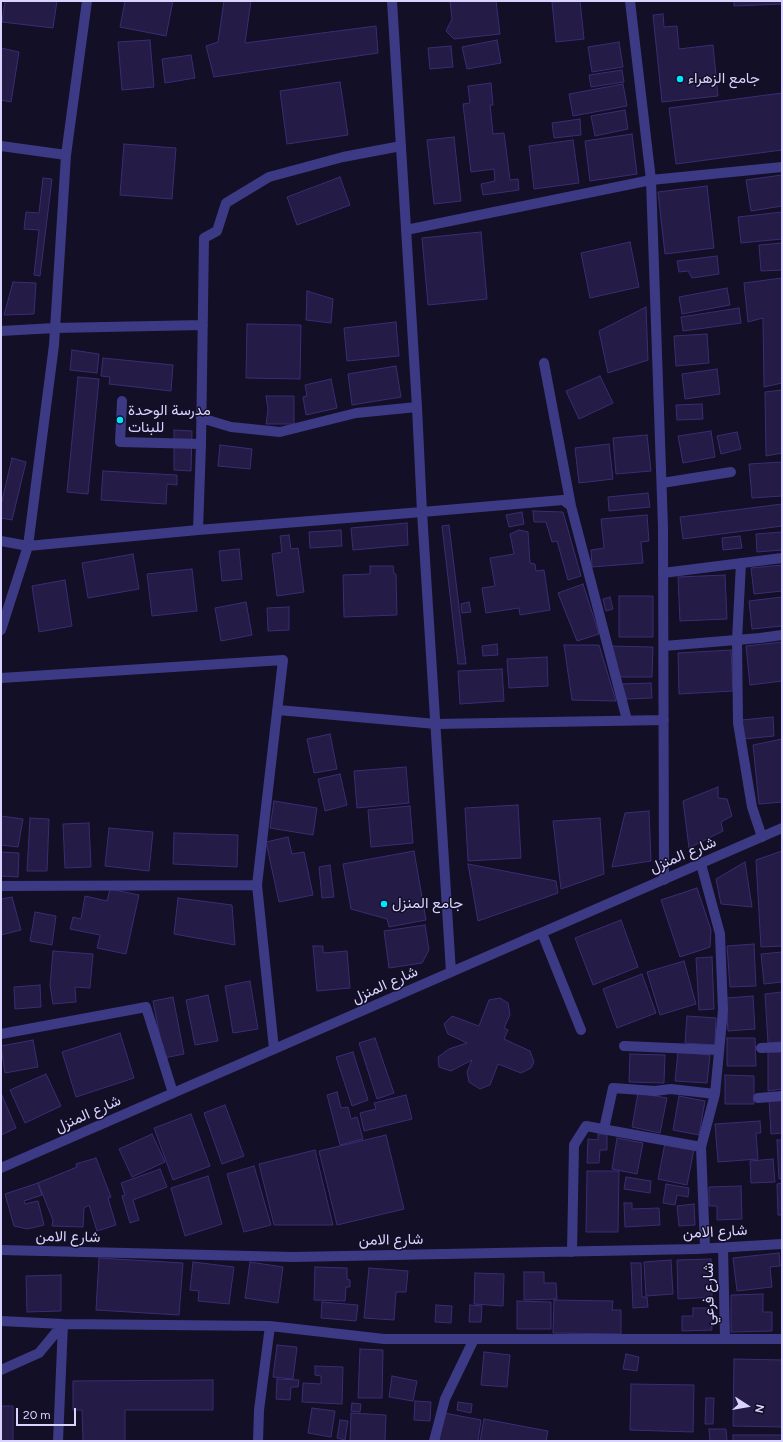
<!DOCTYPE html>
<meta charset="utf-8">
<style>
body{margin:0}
#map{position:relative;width:783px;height:1442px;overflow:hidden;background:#130f26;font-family:Figtree,sans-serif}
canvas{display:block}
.frame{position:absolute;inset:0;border:2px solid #d9d4ff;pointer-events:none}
.north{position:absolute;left:727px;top:1386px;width:40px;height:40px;-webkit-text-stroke:3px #130f26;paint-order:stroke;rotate:102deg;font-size:11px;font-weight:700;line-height:16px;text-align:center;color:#d9d4ff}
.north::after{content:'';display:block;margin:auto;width:14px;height:18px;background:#d9d4ff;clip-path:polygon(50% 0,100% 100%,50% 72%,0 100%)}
.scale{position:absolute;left:16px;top:1408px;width:60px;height:18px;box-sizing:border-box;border:2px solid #d9d4ff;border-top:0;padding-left:5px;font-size:12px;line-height:14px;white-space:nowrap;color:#d9d4ff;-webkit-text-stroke:3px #130f26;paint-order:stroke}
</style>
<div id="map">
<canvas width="783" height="1442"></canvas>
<div class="frame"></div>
<div class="north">N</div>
<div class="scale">20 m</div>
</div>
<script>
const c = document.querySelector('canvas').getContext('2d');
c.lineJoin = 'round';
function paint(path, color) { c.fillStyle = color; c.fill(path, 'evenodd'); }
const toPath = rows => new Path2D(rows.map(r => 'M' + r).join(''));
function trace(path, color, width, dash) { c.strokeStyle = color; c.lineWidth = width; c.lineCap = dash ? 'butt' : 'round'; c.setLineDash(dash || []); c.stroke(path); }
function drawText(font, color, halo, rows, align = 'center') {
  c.font = font + ' Figtree,Vazirmatn,sans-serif'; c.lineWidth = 3; c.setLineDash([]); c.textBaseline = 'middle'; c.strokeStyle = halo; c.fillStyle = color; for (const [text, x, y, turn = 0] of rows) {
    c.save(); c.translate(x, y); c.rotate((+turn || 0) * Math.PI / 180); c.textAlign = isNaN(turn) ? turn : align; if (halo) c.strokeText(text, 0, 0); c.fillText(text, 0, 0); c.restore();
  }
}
const building = toPath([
 [5,1,57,1,53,28,2,22,5,1],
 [125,1,173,1,166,36,120,27,125,1],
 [224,1,251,1,245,43,376,26,378,53,214,77,206,46,218,42,224,1],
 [450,1,496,1,500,34,454,39,446,31,452,19,450,1],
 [580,1,584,39,556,42,552,2,580,1],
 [734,1,782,1,782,4,734,6,734,1],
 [663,14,664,27,677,26,679,49,713,45,718,96,662,102,653,15,663,14],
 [150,40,154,87,122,90,118,42,150,40],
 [497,40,501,63,467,69,462,47,497,40],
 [619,42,623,67,592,72,588,47,619,42],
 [451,46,453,67,430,69,428,48,451,46],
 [1,48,19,52,11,102,1,100,1,48],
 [191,55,195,78,165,83,162,59,191,55],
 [622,70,624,82,591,87,589,75,622,70],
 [340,82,348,135,287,144,280,91,340,82],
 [491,83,493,105,490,105,493,134,504,133,510,180,518,179,519,190,483,195,481,184,495,181,494,169,471,172,463,104,470,103,468,86,491,83],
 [623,84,627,106,573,116,569,94,623,84],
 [782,93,782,150,676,164,669,108,782,93],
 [625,110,628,129,595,136,591,116,625,110],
 [580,119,581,135,554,138,552,123,580,119],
 [632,134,637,174,590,181,585,141,632,134],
 [454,137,461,201,434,204,427,140,454,137],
 [573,140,579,183,534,189,529,146,573,140],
 [124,144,176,148,172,199,120,195,124,144],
 [782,175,782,206,751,211,746,180,782,175],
 [340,177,350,205,297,225,287,197,340,177],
 [43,178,52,179,40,276,34,275,39,230,24,229,26,212,39,213,43,178],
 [707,186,714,248,665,254,658,192,707,186],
 [782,212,782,239,741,243,738,217,782,212],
 [481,232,487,299,428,305,422,238,481,232],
 [630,242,639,287,590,298,581,253,630,242],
 [782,243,782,270,761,271,759,245,782,243],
 [717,256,719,274,692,278,688,271,679,272,677,261,717,256],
 [782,278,782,383,764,387,763,318,748,322,744,283,782,278],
 [13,282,36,283,34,314,4,315,13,282],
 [727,288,730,305,682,314,679,297,727,288],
 [307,291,333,299,331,323,306,320,307,291],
 [646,307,648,360,608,373,599,331,646,307],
 [739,308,741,323,683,331,681,317,739,308],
 [396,322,399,356,347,361,344,328,396,322],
 [247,324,301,325,300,379,246,378,247,324],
 [707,334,709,363,676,366,674,336,707,334],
 [72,350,99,354,97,373,70,370,72,350],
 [103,358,173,365,171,391,109,384,110,377,101,376,103,358],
 [396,366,401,397,352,405,348,374,396,366],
 [717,369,720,394,685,399,682,374,717,369],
 [600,376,613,403,579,419,566,391,600,376],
 [78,377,99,379,88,494,67,492,78,377],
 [331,379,337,408,306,415,303,397,307,396,305,385,331,379],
 [782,390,782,453,766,456,765,392,782,390],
 [266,396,294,396,294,424,266,424,268,410,266,396],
 [702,404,703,419,677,420,676,405,702,404],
 [174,430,192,431,191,471,174,470,174,430],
 [711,431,715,457,683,463,678,436,711,431],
 [737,432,741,449,721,454,717,436,737,432],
 [647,435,651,471,616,474,613,438,647,435],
 [609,444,613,479,579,483,575,448,609,444],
 [220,445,252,449,250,469,218,466,220,445],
 [12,458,26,462,12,520,1,518,1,505,12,458],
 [782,462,782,496,752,498,749,464,782,462],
 [103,471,177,475,177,485,167,484,166,504,101,500,103,471],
 [648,493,650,507,609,511,608,497,648,493],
 [782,504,782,526,683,539,680,517,782,504],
 [533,511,563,512,581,576,568,580,557,541,552,542,546,522,534,522,533,511],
 [522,512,524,524,509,527,506,515,522,512],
 [647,515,649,541,641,542,643,563,592,567,591,550,604,548,601,519,647,515],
 [407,523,408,545,353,550,351,528,407,523],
 [449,525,466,664,458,664,442,526,449,525],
 [341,530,342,546,310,548,309,532,341,530],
 [519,530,528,532,530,563,535,564,536,571,544,570,550,610,520,615,519,608,486,613,482,588,495,586,490,558,514,554,510,534,519,530],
 [782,532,782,550,757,552,756,534,782,532],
 [289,535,291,549,298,548,304,592,277,596,272,554,282,552,280,536,289,535],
 [740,536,742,548,723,550,722,538,740,536],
 [239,549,242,579,222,581,219,551,239,549],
 [133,554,139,589,88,598,82,563,133,554],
 [782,565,782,591,754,594,751,568,782,565],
 [370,566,393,566,394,574,396,574,397,615,344,617,343,575,370,574,370,566],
 [192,569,197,611,152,616,147,574,192,569],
 [725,575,727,619,680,621,678,577,725,575],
 [65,580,72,626,39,632,32,586,65,580],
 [583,584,599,634,577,641,558,593,583,584],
 [619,596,653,596,653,637,619,637,619,596],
 [610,597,613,609,606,611,603,599,610,597],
 [782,597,782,626,752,629,749,601,782,597],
 [246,602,252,635,221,641,215,608,246,602],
 [469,602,471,612,462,613,461,604,469,602],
 [289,607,289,630,268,631,267,608,289,607],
 [782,642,782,681,750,685,746,646,782,642],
 [497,644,498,655,483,656,482,646,497,644],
 [564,645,599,645,616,701,572,700,564,645],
 [608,646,653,647,652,677,616,677,608,646],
 [731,650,733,691,679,694,678,653,731,650],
 [547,657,548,686,509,688,507,659,547,657],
 [502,669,504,701,460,704,458,671,502,669],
 [651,683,652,698,627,699,621,684,651,683],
 [773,717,774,736,744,739,742,720,773,717],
 [330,734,337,769,314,773,307,739,330,734],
 [782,739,782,802,759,804,753,745,782,739],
 [406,767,409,803,357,808,354,771,406,767],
 [340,774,347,805,325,811,318,779,340,774],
 [718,787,718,798,727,799,732,816,721,822,723,831,689,848,683,801,718,787],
 [274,801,317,808,313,835,270,828,274,801],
 [518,805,521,858,468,861,465,808,518,805],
 [410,806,413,843,371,847,368,810,410,806],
 [649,811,651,861,612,867,625,813,649,811],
 [1,816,23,819,18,847,1,845,1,816],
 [30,818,49,819,47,871,27,871,30,818],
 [600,818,604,874,561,889,553,821,600,818],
 [89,823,91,867,65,868,63,824,89,823],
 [109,828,153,832,149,871,105,866,109,828],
 [174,833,238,835,237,867,173,864,174,833],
 [288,837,292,854,304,852,313,895,279,902,266,842,288,837],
 [414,851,426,920,389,927,387,919,351,909,343,864,414,851],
 [782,851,782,946,761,947,756,860,782,851],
 [1,852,19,853,18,877,1,876,1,852],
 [745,862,752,907,721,904,716,879,745,862],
 [468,864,556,881,558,893,478,921,468,864],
 [330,865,334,897,322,898,319,867,330,865],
 [697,888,711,930,710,947,680,957,661,900,697,888],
 [110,889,139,895,126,954,97,948,100,935,70,929,73,917,81,919,85,896,107,901,110,889],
 [12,897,21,930,1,935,1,899,12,897],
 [178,898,232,905,235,945,174,934,178,898],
 [35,912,56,916,52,945,30,941,35,912],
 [621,920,638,967,593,985,575,938,621,920],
 [425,925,429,950,422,963,389,968,384,931,425,925],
 [754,944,756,986,730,987,727,946,754,944],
 [313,946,323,946,323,953,347,951,350,988,317,991,313,946],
 [53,951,93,954,90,988,75,987,76,1002,53,1004,50,985,53,951],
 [782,952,782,982,764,984,761,954,782,952],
 [712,957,714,1009,699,1010,696,958,712,957],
 [684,961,696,1004,660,1015,647,972,684,961],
 [642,974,656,1013,617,1028,603,989,642,974],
 [250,981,258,1029,233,1033,225,986,250,981],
 [40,985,41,1007,15,1009,14,987,40,985],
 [782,992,782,1042,768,1043,765,994,782,992],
 [208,995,218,1041,195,1045,186,1000,208,995],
 [753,996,755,1029,728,1031,726,998,753,996],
 [173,997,184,1054,164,1058,153,1001,173,997],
 [500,998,508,1003,510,1015,504,1028,508,1030,504,1039,530,1051,534,1062,531,1068,521,1073,498,1064,490,1085,480,1089,469,1082,467,1072,472,1060,451,1071,439,1067,438,1057,449,1049,467,1043,448,1034,444,1024,452,1016,479,1026,489,1000,500,998],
 [687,1016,716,1018,715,1045,685,1043,687,1016],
 [120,1033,134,1078,76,1097,62,1052,120,1033],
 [375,1038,394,1093,377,1099,359,1043,375,1038],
 [727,1038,755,1038,756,1066,727,1066,727,1038],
 [33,1040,38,1067,5,1073,1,1046,33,1040],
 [353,1052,368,1100,352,1106,336,1057,353,1052],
 [678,1052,710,1055,707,1083,675,1081,678,1052],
 [768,1052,782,1052,782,1089,768,1091,768,1052],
 [630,1054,665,1055,664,1083,629,1082,630,1054],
 [46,1074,61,1106,25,1123,10,1090,46,1074],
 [725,1075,754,1076,754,1104,725,1104,725,1075],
 [337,1092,341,1108,348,1107,351,1119,357,1117,363,1139,340,1145,327,1095,337,1092],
 [1,1093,16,1128,1,1135,1,1093],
 [638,1093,667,1098,660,1133,632,1127,638,1093],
 [406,1095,412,1119,364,1131,360,1113,376,1109,374,1103,406,1095],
 [679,1096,705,1101,699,1135,673,1130,679,1096],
 [782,1098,782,1133,771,1134,769,1099,782,1098],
 [225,1105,244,1156,222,1164,204,1113,225,1105],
 [191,1114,210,1166,173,1180,154,1128,191,1114],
 [760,1121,761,1133,756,1133,758,1159,718,1162,715,1124,760,1121],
 [152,1134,165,1162,132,1177,119,1149,152,1134],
 [598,1134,607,1134,607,1150,600,1150,599,1163,587,1163,588,1139,598,1140,598,1134],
 [386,1135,404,1209,337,1225,319,1151,386,1135],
 [617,1138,643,1143,637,1174,612,1169,617,1138],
 [777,1140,782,1140,782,1179,779,1179,777,1140],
 [665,1143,694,1149,687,1185,658,1179,665,1143],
 [315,1150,333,1225,274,1225,259,1164,315,1150],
 [96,1158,111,1197,108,1198,116,1225,97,1231,89,1205,84,1208,83,1227,52,1226,53,1220,38,1183,77,1167,76,1164,96,1158],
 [773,1159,775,1182,751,1183,750,1161,773,1159],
 [254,1166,271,1225,244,1232,227,1174,254,1166],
 [160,1169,167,1187,133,1200,139,1220,130,1223,122,1196,125,1195,121,1183,160,1169],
 [587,1171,619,1171,618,1232,586,1232,587,1171],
 [208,1176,222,1224,185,1236,171,1188,208,1176],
 [626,1177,651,1181,650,1193,624,1189,626,1177],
 [38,1183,42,1195,24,1201,25,1204,38,1201,44,1225,27,1229,14,1226,5,1194,38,1183],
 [782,1183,782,1215,778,1215,777,1184,782,1183],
 [666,1184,689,1188,688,1197,677,1195,675,1205,663,1203,666,1184],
 [741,1186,742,1219,717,1220,717,1206,709,1206,709,1187,741,1186],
 [624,1203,632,1203,632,1209,659,1208,660,1225,625,1227,624,1203],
 [694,1204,695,1225,679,1226,677,1206,694,1204],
 [779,1253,780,1266,770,1267,772,1287,737,1291,733,1258,779,1253],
 [99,1258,183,1263,179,1315,96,1310,99,1258],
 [711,1259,712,1297,678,1299,677,1260,711,1259],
 [671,1260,673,1294,646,1296,644,1262,671,1260],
 [193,1262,234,1267,229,1304,198,1301,199,1291,190,1290,193,1262],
 [250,1262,283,1267,278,1303,245,1298,250,1262],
 [631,1263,641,1263,642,1297,647,1297,648,1307,633,1308,631,1263],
 [315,1267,347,1268,347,1279,350,1280,350,1287,346,1287,345,1301,314,1300,315,1267],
 [369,1268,408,1271,406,1292,396,1292,394,1320,364,1318,369,1268],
 [524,1272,544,1272,544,1283,556,1283,557,1299,524,1300,524,1272],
 [475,1273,504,1274,503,1306,474,1304,475,1273],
 [61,1275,61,1311,27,1312,26,1276,61,1275],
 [763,1294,763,1312,772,1312,772,1331,731,1332,731,1295,763,1294],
 [554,1300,613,1301,612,1310,621,1310,621,1334,553,1333,554,1300],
 [517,1301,551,1302,551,1329,517,1329,517,1301],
 [322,1302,358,1305,356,1321,321,1318,322,1302],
 [436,1305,452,1306,451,1323,435,1322,436,1305],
 [470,1305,482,1306,481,1322,469,1322,470,1305],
 [693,1308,711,1308,712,1330,682,1331,682,1316,693,1316,693,1308],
 [277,1345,297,1347,293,1379,273,1377,277,1345],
 [360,1349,383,1350,382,1398,358,1398,360,1349],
 [484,1352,510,1355,507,1387,481,1385,484,1352],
 [626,1354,639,1357,637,1371,623,1369,626,1354],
 [734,1359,782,1360,782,1427,733,1426,734,1359],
 [315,1366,343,1367,342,1404,302,1402,303,1383,321,1384,321,1376,315,1375,315,1366],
 [392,1376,417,1381,413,1401,389,1397,392,1376],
 [277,1379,299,1380,298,1387,291,1387,290,1400,276,1399,277,1379],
 [213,1380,213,1410,125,1410,125,1441,83,1441,82,1410,73,1410,73,1381,213,1380],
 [631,1384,694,1385,693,1432,630,1430,631,1384],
 [706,1398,714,1398,713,1424,705,1424,706,1398],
 [415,1401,431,1402,430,1421,414,1420,415,1401],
 [458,1402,472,1404,471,1413,457,1410,458,1402],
 [352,1403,361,1404,360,1412,351,1411,352,1403],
 [1,1406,13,1406,13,1441,1,1441,1,1406],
 [312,1408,335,1411,331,1437,308,1433,312,1408],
 [351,1413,386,1415,385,1441,350,1441,351,1413],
 [444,1413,481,1420,478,1441,439,1441,444,1413],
 [484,1419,548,1431,546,1441,480,1441,484,1419],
 [340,1420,348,1421,345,1440,337,1438,340,1420],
 [709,1429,726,1429,727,1441,710,1441,709,1429],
 [733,1435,782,1435,782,1441,733,1441,733,1435]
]);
paint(building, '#241b47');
trace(building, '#3b2d73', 1);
trace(toPath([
 [544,363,571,506,627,720],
 [122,401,120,442,201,444],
 [662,483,731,472],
 [422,512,563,500,571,506],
 [741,563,737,640,738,723,752,807,762,837],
 [663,573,782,558],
 [542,933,581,1030],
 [624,1046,719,1050],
 [761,1048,782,1047],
 [758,1098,782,1096]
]), '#3d3a85', 10);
trace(toPath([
 [630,1,651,180,663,527,664,880],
 [1,146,66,155],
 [406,230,651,180,782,167],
 [1,331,55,328,203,325],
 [201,418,231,427,280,432,356,413,417,407],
 [198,530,201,444,204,238,217,231,226,203,269,177,343,157,401,146],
 [1,541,28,546,198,530,422,512],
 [1,630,28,546,54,345,66,155,87,1],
 [664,646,760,638,782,635],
 [1,678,283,660,257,885],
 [278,710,436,724,664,720],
 [701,864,720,934,723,1010,715,1094],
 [1,886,257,885,274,1049],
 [1,1034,146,1007,173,1093],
 [604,1129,613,1088,655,1091,671,1089,715,1094,701,1147,705,1248],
 [723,1248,725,1339],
 [1,1250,293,1257,697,1249,782,1244],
 [572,1252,574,1145,586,1126,701,1147],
 [1,1321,63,1324,270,1326,384,1339,782,1339],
 [1,1370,39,1353,63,1324],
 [58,1441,63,1324],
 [258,1441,259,1410,270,1326],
 [434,1441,445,1399,474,1339]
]), '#3d3a85', 10);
trace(toPath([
 [392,1,417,407,422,512,451,972],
 [1,1168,782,828]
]), '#3d3a85', 10);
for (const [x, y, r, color] of [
 [680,79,4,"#00e5ff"],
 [120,420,4,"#00e5ff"],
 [384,904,4,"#00e5ff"]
]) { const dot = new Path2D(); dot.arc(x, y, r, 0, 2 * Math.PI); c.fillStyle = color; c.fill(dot); trace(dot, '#130f26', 1.5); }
drawText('15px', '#d9d4ff', '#130f26', [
 ["جامع الزهراء",688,79],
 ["مدرسة الوحدة",128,411],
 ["للبنات",128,428],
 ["جامع المنزل",392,904]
], 'left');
drawText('15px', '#d9d4ff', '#130f26', [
 ["شارع المنزل",683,855,-23],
 ["شارع المنزل",385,985,-24],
 ["شارع المنزل",88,1114,-24],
 ["شارع الامن",715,1232,-3],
 ["شارع الامن",68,1237,1],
 ["شارع الامن",391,1240,-1],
 ["شارع فرعي",709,1294,-91]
]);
</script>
